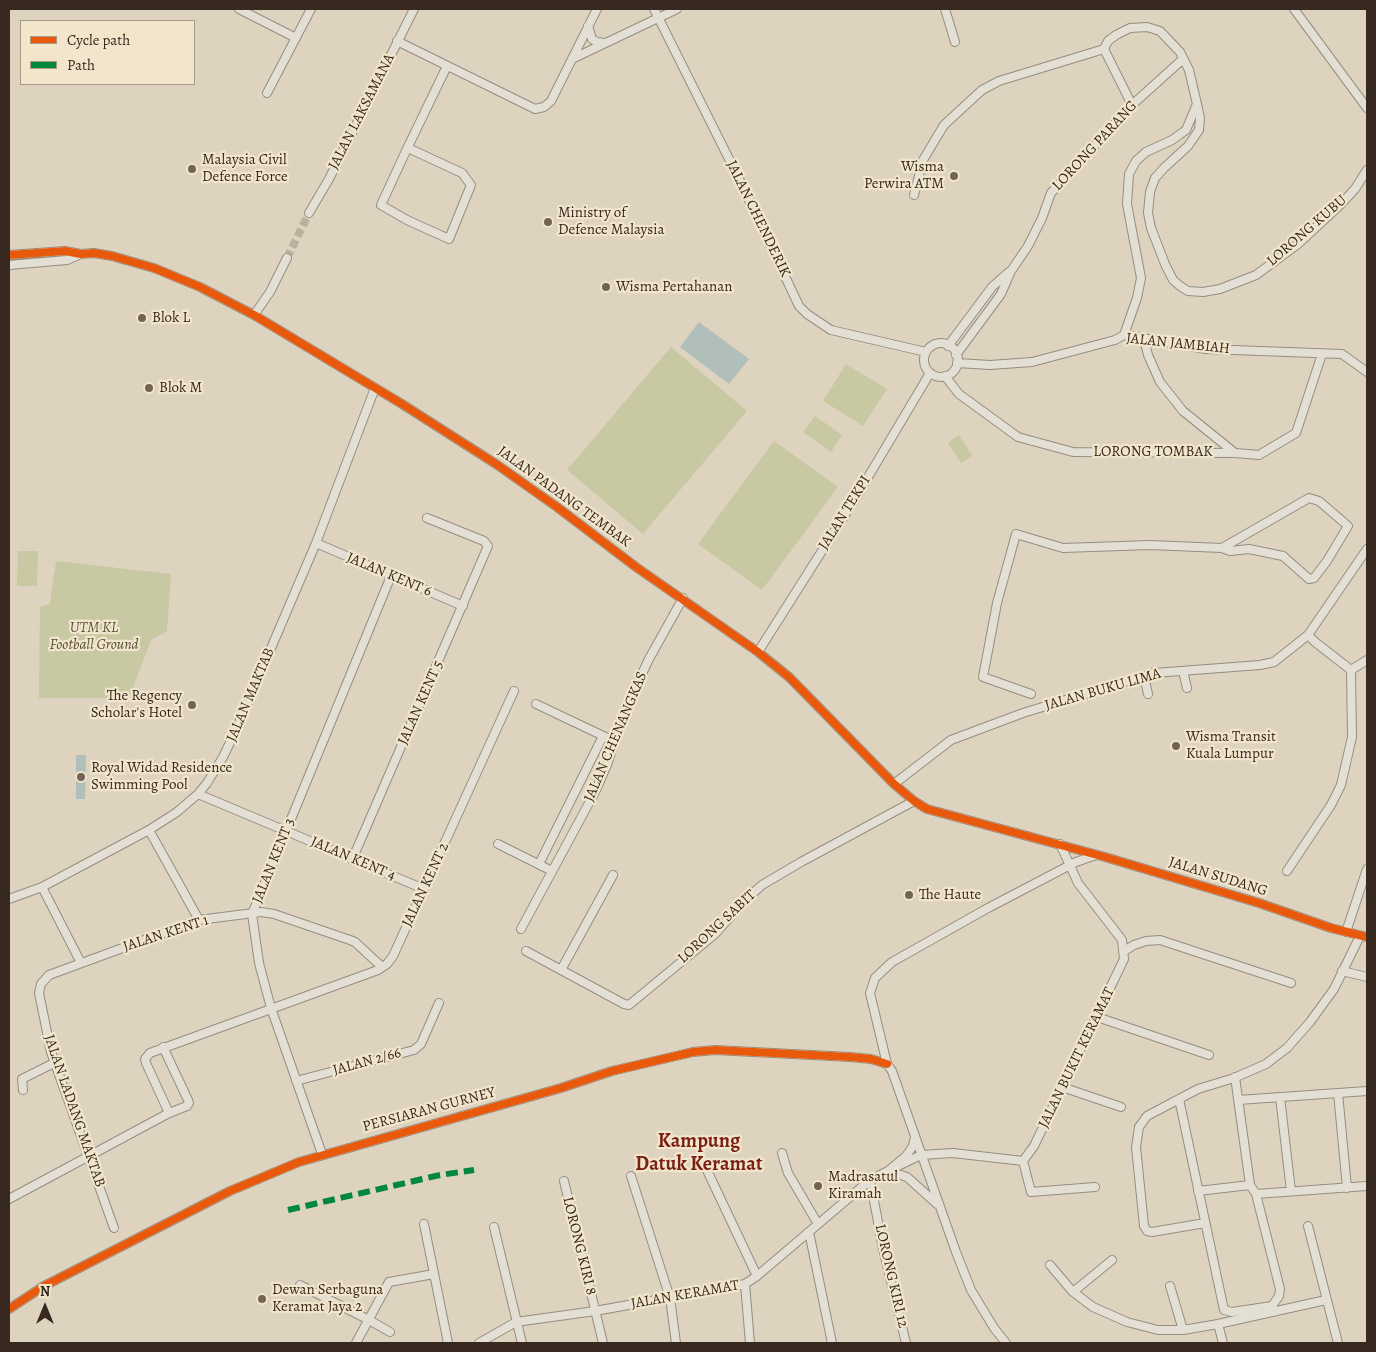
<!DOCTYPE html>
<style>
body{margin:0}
#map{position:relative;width:1376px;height:1352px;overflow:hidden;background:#ddd3be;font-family:Alegreya,serif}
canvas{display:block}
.frame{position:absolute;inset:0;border:10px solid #372820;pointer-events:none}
.legend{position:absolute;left:20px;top:20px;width:175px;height:65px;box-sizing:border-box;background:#f1e6cc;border:1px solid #a79a87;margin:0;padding:6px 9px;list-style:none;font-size:15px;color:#372820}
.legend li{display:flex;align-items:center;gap:10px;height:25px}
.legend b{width:25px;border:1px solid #a79a87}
.north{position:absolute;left:20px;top:1282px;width:50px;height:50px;-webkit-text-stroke:4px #f1e6cc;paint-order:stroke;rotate:0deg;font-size:14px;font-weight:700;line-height:20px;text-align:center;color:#372820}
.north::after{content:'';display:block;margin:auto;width:18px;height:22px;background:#372820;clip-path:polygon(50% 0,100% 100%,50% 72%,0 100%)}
</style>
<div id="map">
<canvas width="1376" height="1352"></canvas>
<div class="frame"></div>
<ul class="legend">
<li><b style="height:6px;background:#e8590c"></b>Cycle path</li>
<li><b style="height:6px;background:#00873e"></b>Path</li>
</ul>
<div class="north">N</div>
</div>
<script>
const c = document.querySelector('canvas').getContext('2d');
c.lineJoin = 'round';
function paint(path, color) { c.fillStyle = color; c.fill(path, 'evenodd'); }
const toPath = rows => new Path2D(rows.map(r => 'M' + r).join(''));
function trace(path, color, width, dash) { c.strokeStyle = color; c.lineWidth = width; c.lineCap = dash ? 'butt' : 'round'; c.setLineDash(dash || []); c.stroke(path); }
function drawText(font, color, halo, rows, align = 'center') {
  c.font = font + ' Alegreya,serif'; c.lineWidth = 4.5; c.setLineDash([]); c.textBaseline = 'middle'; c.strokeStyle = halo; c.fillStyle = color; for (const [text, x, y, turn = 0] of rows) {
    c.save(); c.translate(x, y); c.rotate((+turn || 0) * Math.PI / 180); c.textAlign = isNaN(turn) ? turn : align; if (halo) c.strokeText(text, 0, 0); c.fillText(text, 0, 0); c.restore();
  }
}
paint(toPath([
 [671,347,747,411,643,534,567,470],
 [846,364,887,389,863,426,823,401],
 [815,416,842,435,831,452,803,432],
 [959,435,972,456,961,463,948,443],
 [774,441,838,487,762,590,698,544],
 [18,551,38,551,37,586,17,586],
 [56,561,171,574,167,631,151,640,129,698,39,698,40,607,50,604]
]), '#c8c8a3');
paint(toPath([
 [699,322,749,359,729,384,680,347],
 [76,755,86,755,85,799,76,799]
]), '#b1bfba');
trace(toPath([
 [287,258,309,213]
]), '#bcb19e', 8, [8, 4]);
const street = toPath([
 [239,9,296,38],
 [654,9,742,185,799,306,807,314,831,330,926,352],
 [945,9,955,42],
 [1294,9,1367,108],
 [588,26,592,39,597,42,605,43],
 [397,41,535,109,544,107,551,101,597,9],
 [572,59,677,9],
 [267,93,311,9],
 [1197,104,1200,118,1199,130,1188,146,1164,168,1155,178,1150,192,1148,213,1151,228,1165,264,1173,280,1180,286,1188,291,1203,292,1220,289,1256,275,1298,244,1341,204,1355,189,1367,170],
 [408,148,462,173,471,185,449,239,407,220,381,205,405,153,447,66],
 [914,195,923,160,944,125,982,90,999,81,1104,49],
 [309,213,329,179,414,9],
 [9,255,65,251,81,254,94,253,112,256,154,268,200,287,254,315,402,404,496,464,557,507,636,567,758,652,789,677,894,784,914,801,927,809,1105,857,1259,903,1331,928,1367,937],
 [9,265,67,260,81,254],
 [254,315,270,292,287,258],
 [1124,335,1137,298,1141,278,1127,204,1129,174,1136,161,1146,152,1172,140,1186,130,1197,104,1189,70,1180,52,1160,31,1147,27,1130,28,1116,35,1108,41,1104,49,1132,105],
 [1144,339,1148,355,1160,382,1183,411,1235,453],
 '924 360a17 17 0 1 1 34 0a17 17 0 1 1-34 0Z',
 [948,346,992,287,1009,272],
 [956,355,1001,294,1011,271,1028,246,1042,218,1051,193,1132,105,1183,59],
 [957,363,990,365,1032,362,1115,340,1124,335,1206,349,1342,354,1367,372],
 [945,376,959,394,1018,437,1073,452,1235,453,1259,455,1296,433,1322,354],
 [316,543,463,606],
 [758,652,858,494,930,373],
 [1351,670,1367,660],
 [1183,671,1187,688],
 [1144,676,1148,694],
 [1031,694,983,677,997,603,1016,534,1063,548,1150,545,1222,548,1230,551,1249,549,1283,556,1309,579,1314,578,1327,561,1348,526,1319,501,1309,498,1222,548],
 [536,704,614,741],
 [894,784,951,740,1023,713,1154,673,1260,665,1274,662,1308,635,1367,549],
 [198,794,424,889],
 [149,830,199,920],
 [498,844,552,871],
 [352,860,488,546,484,541,427,518],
 [539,864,603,736],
 [1287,871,1331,805,1341,785,1352,737,1351,670,1315,642,1308,635],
 [42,887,81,963],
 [9,899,42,887,149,830,177,812,198,794,207,783,223,757,236,730,316,543,375,388],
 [521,929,596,790,607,765,621,720,632,695,649,659,683,598],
 [1346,932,1367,869],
 [526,951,624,1004,629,1005,715,934,744,901,762,885,801,862,914,801],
 [1124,951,1134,945,1146,941,1160,940,1291,983],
 [561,970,613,875],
 [1342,971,1367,977],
 [1097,1017,1209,1055],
 [1235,1077,1250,1185],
 [296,1081,414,1050,421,1044,439,1003],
 [1062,1087,1121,1107],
 [23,1090,22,1079,54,1063],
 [1338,1093,1347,1188],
 [1280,1097,1291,1191],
 [1179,1099,1224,1310,1232,1312,1272,1306,1279,1296,1280,1289,1256,1194],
 [1238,1100,1367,1091],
 [169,1113,146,1063,145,1059,150,1053,378,970,387,964,393,956,514,691],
 [782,1153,788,1173,818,1224],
 [322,1154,271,1008,259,963,252,914,391,576],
 [1023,1161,1034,1146,1124,959,1122,940,1078,883,1060,844],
 [1023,1161,1031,1192,1095,1187],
 [705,1166,757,1276],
 [898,1166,921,1155,953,1153,1023,1161],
 [888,1171,907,1177,937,1204],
 [631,1176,670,1298,676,1343],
 [870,1180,883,1248,906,1343],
 [564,1181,603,1343],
 [1198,1191,1250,1185,1256,1194,1367,1186],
 [9,1199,169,1113,187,1106,189,1103,188,1100,163,1047],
 [1205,1223,1152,1232,1147,1231,1144,1226,1136,1147,1139,1127,1147,1116,1198,1089,1234,1078,1266,1064,1287,1048,1310,1022,1334,989,1360,936],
 [424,1224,448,1343],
 [1308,1226,1338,1343],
 [494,1227,522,1343],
 [114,1228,51,1052,39,993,41,984,49,975,199,920,261,912,274,914,350,940,355,942,382,967],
 [809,1232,832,1343],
 [1050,1265,1072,1291,1093,1307,1127,1322,1158,1330,1183,1330,1218,1324,1326,1300],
 [745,1284,750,1343],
 [300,1285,369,1320,390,1332],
 [1170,1286,1183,1330],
 [1073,1292,1112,1260],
 [9,1309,44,1286,230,1191,299,1162,561,1088,612,1071,693,1052,715,1050,850,1057,871,1059,887,1064],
 [1218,1324,1223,1343],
 [356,1343,389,1282,434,1274],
 [479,1343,516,1322,595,1311,745,1284,757,1276,870,1180,888,1171,906,1156,913,1146,915,1137],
 [1006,1343,994,1328,971,1290,956,1252,892,1071,887,1064,870,993,875,978,892,962,988,908,1076,862,1096,855]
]);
trace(street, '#958d80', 10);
trace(street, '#e4dfd4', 8);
trace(toPath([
 [288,1210,440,1175,474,1170]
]), '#00873e', 6, [12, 6]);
trace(toPath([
 [9,255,65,251,81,254,94,253,112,256,154,268,200,287,254,315,402,404,496,464,557,507,636,567,758,652,789,677,894,784,914,801,927,809,1105,857,1259,903,1331,928,1367,937],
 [9,1309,44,1286,230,1191,299,1162,561,1088,612,1071,693,1052,715,1050,850,1057,871,1059,887,1064]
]), '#e8590c', 8);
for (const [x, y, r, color] of [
 [192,169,5,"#716457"],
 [954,176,5,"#716457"],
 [548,222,5,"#716457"],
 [606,287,5,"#716457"],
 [142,318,5,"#716457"],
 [149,388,5,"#716457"],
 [192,705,5,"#716457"],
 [1176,746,5,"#716457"],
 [81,777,5,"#716457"],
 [909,895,5,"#716457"],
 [818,1186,5,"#716457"],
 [262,1299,5,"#716457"]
]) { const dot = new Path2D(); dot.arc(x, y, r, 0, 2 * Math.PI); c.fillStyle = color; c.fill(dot); trace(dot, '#f1e6cc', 2); }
drawText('15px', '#372820', '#f1e6cc', [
 ["JALAN LAKSAMANA",362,112,-63],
 ["LORONG PARANG",1095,146,-47],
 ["JALAN CHENDERIK",758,219,64],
 ["LORONG KUBU",1307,231,-41],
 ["JALAN JAMBIAH",1178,344,6],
 ["LORONG TOMBAK",1153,452],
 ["JALAN PADANG TEMBAK",564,497,36],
 ["JALAN TEKPI",845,513,-58],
 ["JALAN KENT 6",389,575,23],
 ["JALAN BUKU LIMA",1103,690,-16],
 ["JALAN MAKTAB",251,695,-67],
 ["JALAN KENT 5",421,703,-66],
 ["JALAN CHENANGKAS",616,737,-67],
 ["JALAN KENT 4",353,859,23],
 ["JALAN KENT 3",274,861,-68],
 ["JALAN SUDANG",1218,877,17],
 ["JALAN KENT 2",426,885,-65],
 ["LORONG SABIT",717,927,-43],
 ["JALAN KENT 1",166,934,-18],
 ["JALAN BUKIT KERAMAT",1077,1058,-64],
 ["JALAN 2/66",367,1062,-15],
 ["PERSIARAN GURNEY",429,1110,-15],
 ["JALAN LADANG MAKTAB",74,1111,71],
 ["LORONG KIRI 8",579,1246,76],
 ["LORONG KIRI 12",891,1276,77],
 ["JALAN KERAMAT",685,1295,-10]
]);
drawText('15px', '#372820', '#f1e6cc', [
 ["Malaysia Civil",202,160],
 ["Defence Force",202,177],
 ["Wisma",944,167,"right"],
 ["Perwira ATM",944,184,"right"],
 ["Ministry of",558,213],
 ["Defence Malaysia",558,230],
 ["Wisma Pertahanan",616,287],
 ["Blok L",152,318],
 ["Blok M",159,388],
 ["The Regency",182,696,"right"],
 ["Scholar's Hotel",182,713,"right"],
 ["Wisma Transit",1186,737],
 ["Kuala Lumpur",1186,754],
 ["Royal Widad Residence",91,768],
 ["Swimming Pool",91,785],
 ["The Haute",919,895],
 ["Madrasatul",828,1177],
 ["Kiramah",828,1194],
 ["Dewan Serbaguna",272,1290],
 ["Keramat Jaya 2",272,1307]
], 'left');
drawText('italic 15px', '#574e3b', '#f1e6cc', [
 ["UTM KL",94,628],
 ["Football Ground",94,645]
]);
drawText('bold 20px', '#7a1f14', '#f1e6cc', [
 ["Kampung",699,1142],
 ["Datuk Keramat",699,1165]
]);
</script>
